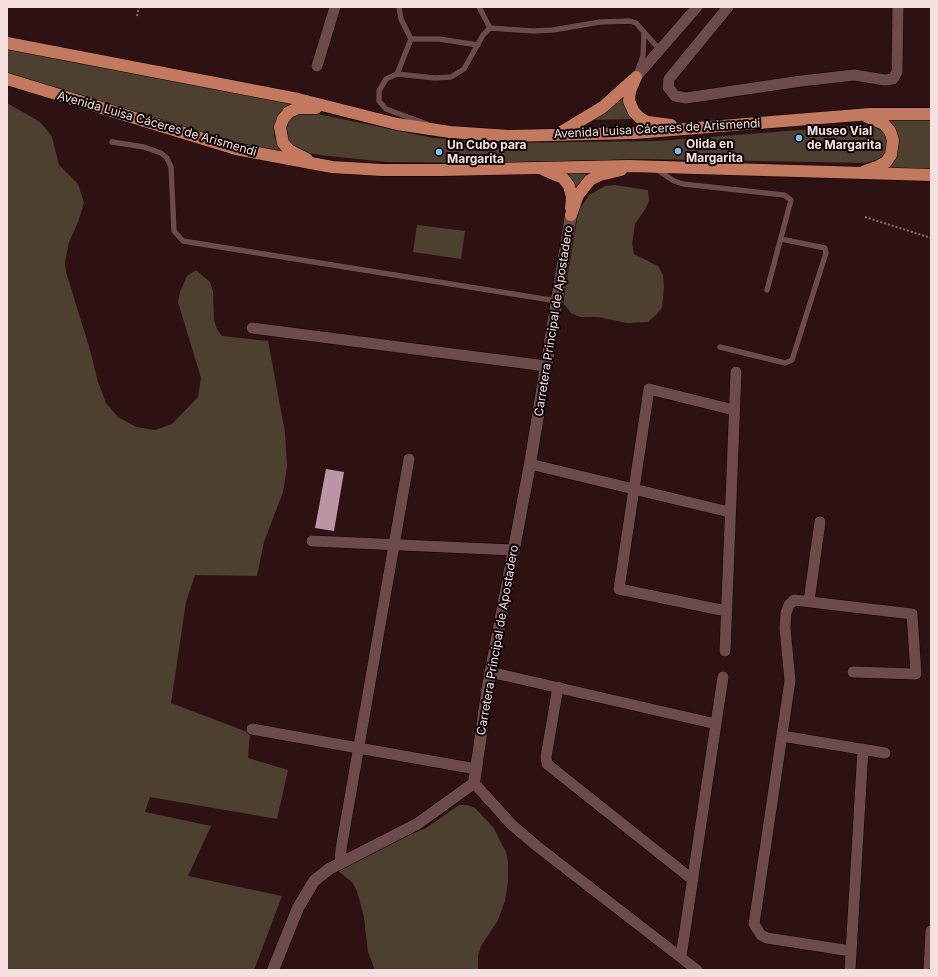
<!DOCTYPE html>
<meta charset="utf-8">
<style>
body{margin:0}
#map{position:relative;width:938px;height:977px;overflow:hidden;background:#2d1113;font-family:Inter,sans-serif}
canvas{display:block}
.frame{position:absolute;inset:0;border:8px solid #f5e0e0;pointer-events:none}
</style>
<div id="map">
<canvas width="938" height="977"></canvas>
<div class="frame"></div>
</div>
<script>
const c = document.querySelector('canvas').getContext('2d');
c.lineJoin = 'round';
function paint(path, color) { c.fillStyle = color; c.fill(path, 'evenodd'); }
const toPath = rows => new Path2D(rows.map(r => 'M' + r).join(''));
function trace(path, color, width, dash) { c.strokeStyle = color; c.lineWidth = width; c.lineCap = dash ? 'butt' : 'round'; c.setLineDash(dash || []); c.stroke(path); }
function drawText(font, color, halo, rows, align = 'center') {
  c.font = font + ' Inter,sans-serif'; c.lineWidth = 4; c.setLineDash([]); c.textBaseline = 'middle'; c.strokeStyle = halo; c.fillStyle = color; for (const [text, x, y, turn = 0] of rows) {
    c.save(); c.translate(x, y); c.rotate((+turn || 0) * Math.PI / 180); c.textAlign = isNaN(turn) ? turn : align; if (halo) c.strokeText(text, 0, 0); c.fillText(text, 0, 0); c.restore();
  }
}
paint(toPath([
 [7,49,288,102,290,105,280,112,275,123,274,136,282,152,245,146,7,74],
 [623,93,633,119,592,120],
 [7,103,40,122,46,129,52,137,59,165,78,184,84,203,78,222,69,242,65,262,66,272,90,350,98,382,106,403,118,417,136,427,155,430,172,424,198,397,201,378,178,302,180,292,187,276,196,270,210,282,213,291,214,320,217,329,222,336,268,341,285,432,287,467,283,492,264,542,257,576,195,575,186,602,171,703,250,733,248,758,288,770,277,819,150,797,145,812,211,826,188,876,282,896,254,970,7,970],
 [308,112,433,138,499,143,657,141,865,125,875,127,883,131,887,139,886,153,882,158,866,163,646,159,483,163,386,162,320,155,303,152,291,146,284,130,288,119,293,114],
 [886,117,931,119,931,170,889,168,895,159,899,141,896,129],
 [570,173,587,173,575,192,567,176],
 [615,185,648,190,649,200,646,208,635,224,632,244,634,254,658,266,663,275,664,286,662,308,656,315,648,322,627,323,598,317,580,317,571,313,560,299,579,210,589,195,605,186],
 [417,225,465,231,461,259,413,252],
 [459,805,467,805,475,808,493,827,506,852,508,861,508,882,505,901,498,920,481,946,478,956,478,970,375,970,368,952,364,917,357,891,352,882,338,871,340,865,426,828]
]), '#4d4031');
paint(toPath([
 [326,469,344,472,334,531,315,528]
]), '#ba97a6');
const lane = toPath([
 [479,7,490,28,533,31,553,30,600,22,630,21,636,23,660,50],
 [411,39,439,39,478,45],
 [638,70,643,56,644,32],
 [397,74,411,39,401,19,399,7],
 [427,124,386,109,379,101,379,91,386,79,397,74,435,78,451,77,464,69,483,35,490,28],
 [112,142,144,147,161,153,167,158,171,167,174,231,183,241,557,301],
 [656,169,674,181,683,184,784,195,791,200,767,290],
 [720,347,785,363,792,360,826,253,825,248,781,239]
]);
const street = toPath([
 [728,7,669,79,668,87,675,96,686,98,801,81,854,75,885,80,893,79,897,72,898,7],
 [317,66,335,7],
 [636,77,697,7],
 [252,328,546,366],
 [530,464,729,512],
 [312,541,513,550],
 [809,601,820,522],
 [726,611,619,589,649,389,734,410],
 [725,651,736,372],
 [490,672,716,724],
 [558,687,546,757,547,764,693,880],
 [252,729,476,769],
 [782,736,885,753],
 [474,783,512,825,538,847,697,970],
 [340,863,341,849,409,459],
 [851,951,767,938,761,935,754,924,790,681,785,628,786,613,789,605,794,600,912,614,916,674,853,672],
 [681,957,723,677],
 [850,970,863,749],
 [929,970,931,931]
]);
const secondary = toPath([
 [273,970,298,908,314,881,329,869,417,824,474,783,488,686,530,464,571,215]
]);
const primary = toPath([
 [7,43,298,99,397,124,450,132,509,136,635,133,870,114,931,114],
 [636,77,630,91,629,101,634,112,641,119,648,122,671,125],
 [7,79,236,149,332,167,382,170,442,170,629,166,931,175],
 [558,134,603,107,633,80],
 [307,159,289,150,283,143,280,127,283,119,289,112,298,108,316,108],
 [544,170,563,178,569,186,572,197,571,208],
 [865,171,877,167,886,162,891,155,893,140,890,131,884,124,867,117],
 [571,215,578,195,590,180,600,175,621,170]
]);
trace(lane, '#130002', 6);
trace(street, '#130002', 12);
trace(secondary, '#130002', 13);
trace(primary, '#130002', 13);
trace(toPath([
 [137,16,139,7],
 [865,217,931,238]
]), '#8a7273', 2, [2, 2]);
trace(lane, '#6d4b4c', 5.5);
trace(street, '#6d4b4c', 11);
trace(secondary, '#6d4b4c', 12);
trace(primary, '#c37960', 12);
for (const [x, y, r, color] of [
 [799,138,4,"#7abff8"],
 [678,151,4,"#7abff8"],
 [439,152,4,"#7abff8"]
]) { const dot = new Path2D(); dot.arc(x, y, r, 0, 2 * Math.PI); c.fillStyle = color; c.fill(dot); trace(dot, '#0d0304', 1.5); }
drawText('12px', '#f5e0e0', '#0d0304', [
 ["Avenida Luisa Cáceres de Arismendi",157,124,16],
 ["Avenida Luisa Cáceres de Arismendi",657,129,-3],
 ["Carretera Principal de Apostadero",554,321,-81],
 ["Carretera Principal de Apostadero",498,640,-80]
]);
drawText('bold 12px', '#f5e0e0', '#0d0304', [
 ["Museo Vial",807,131],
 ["de Margarita",807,145],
 ["Olida en",686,144],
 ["Margarita",686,158],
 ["Un Cubo para",447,145],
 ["Margarita",447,159]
], 'left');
</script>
